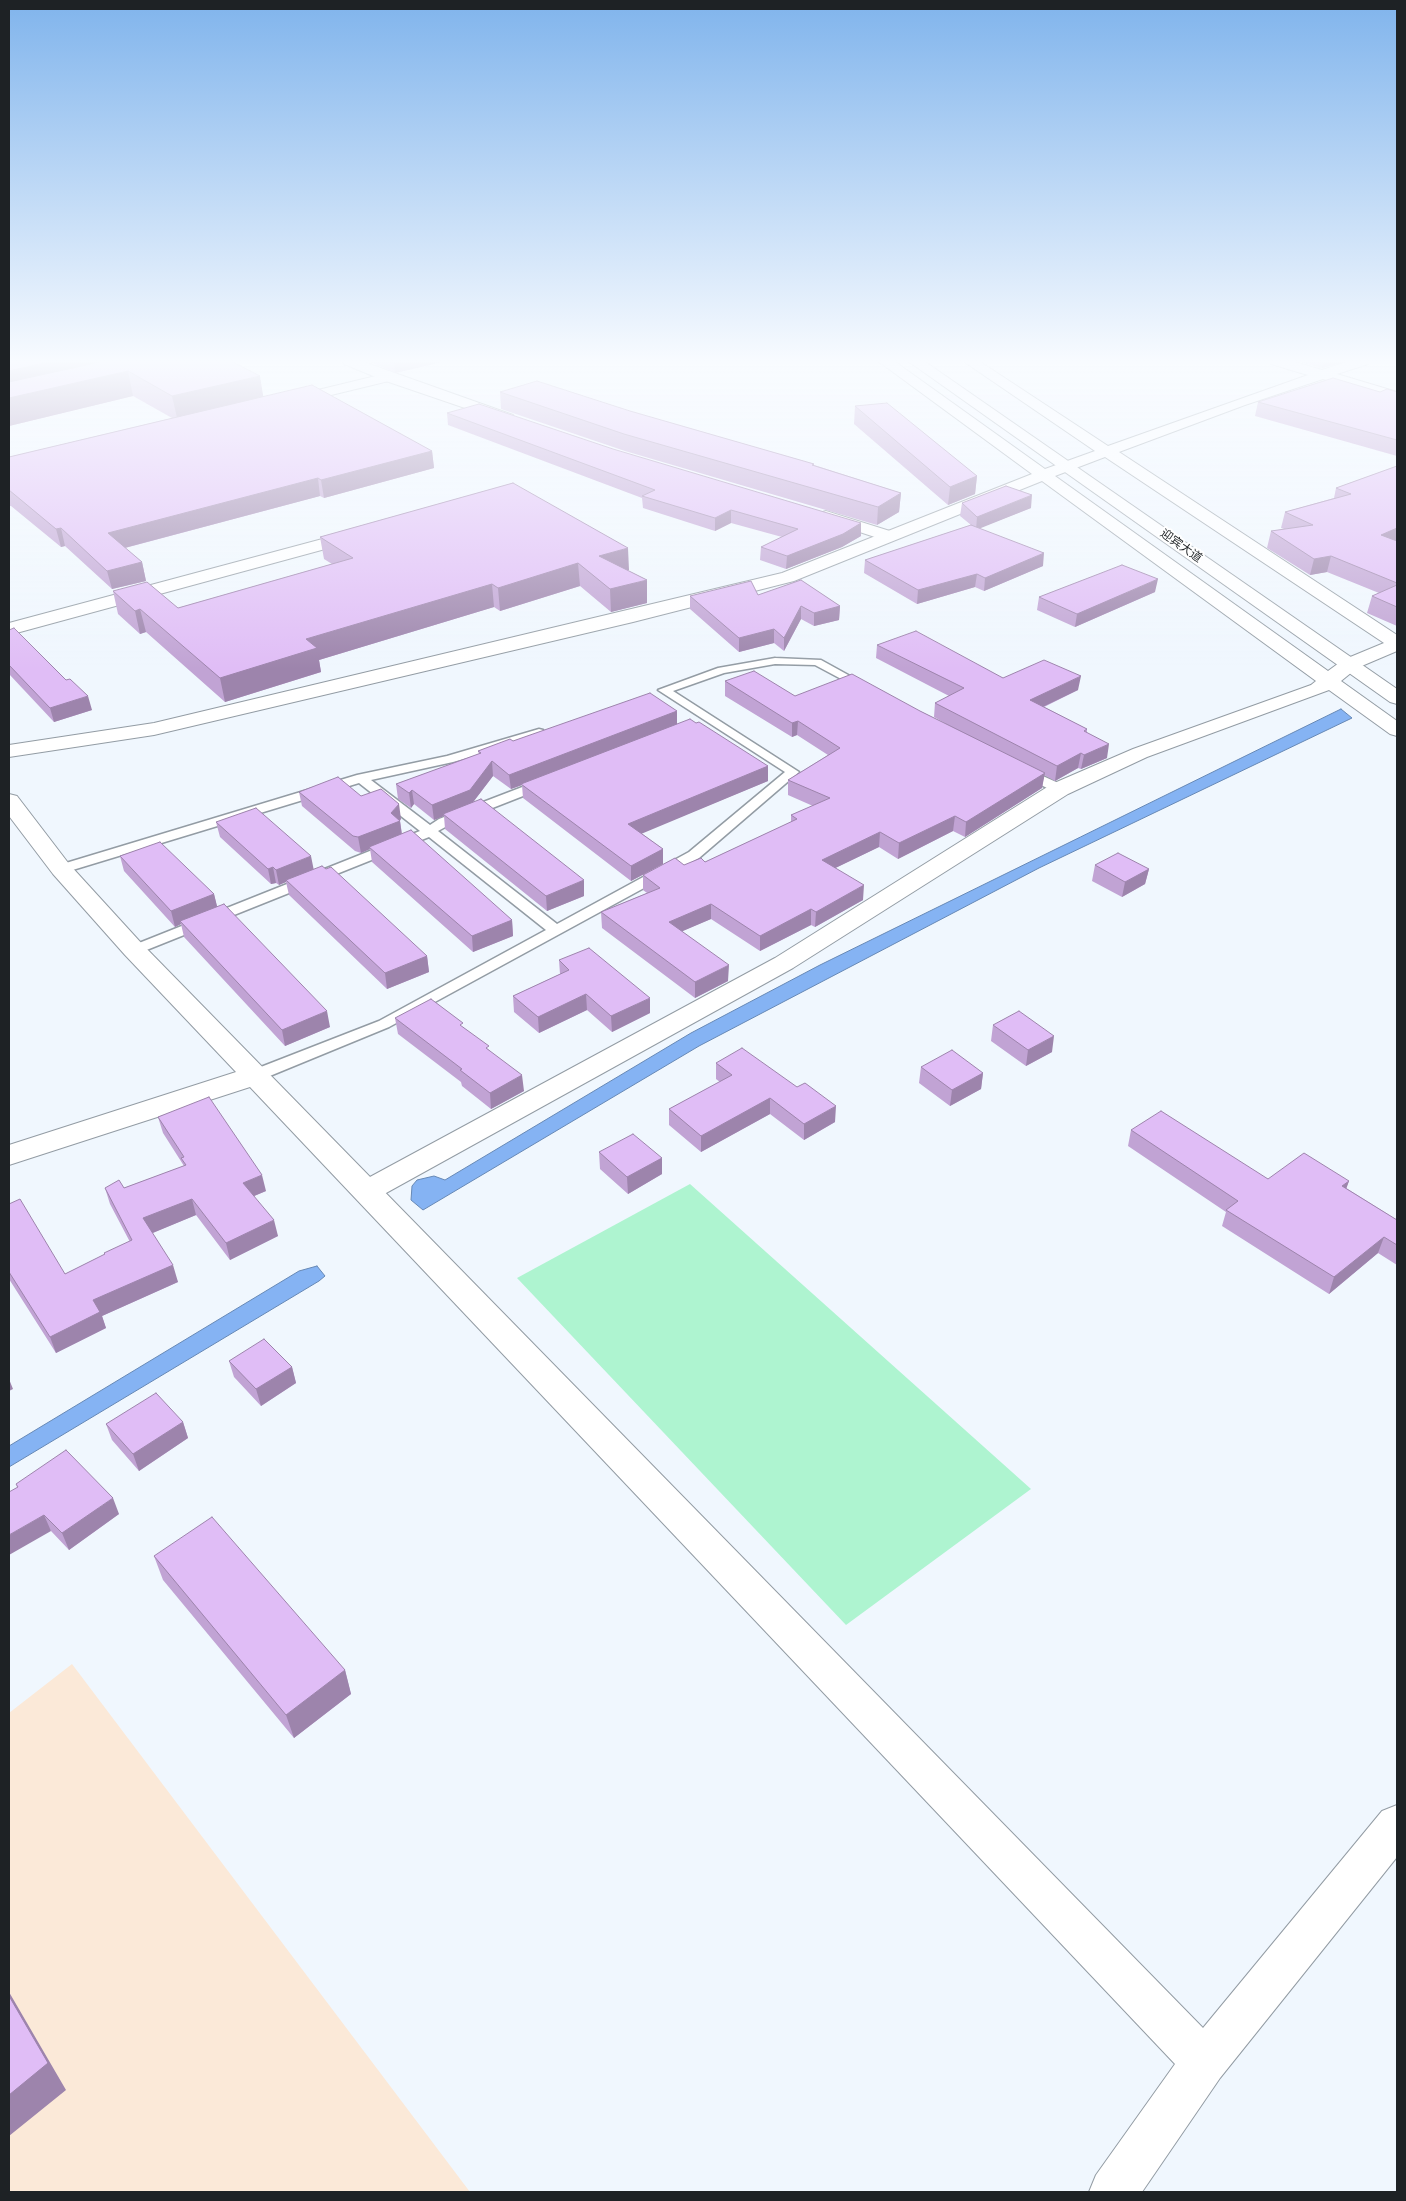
<!DOCTYPE html>
<meta charset="utf-8">
<style>
body{margin:0}
#map{position:relative;width:1406px;height:2201px;overflow:hidden;background:#f0f7fe;font-family:"Noto Sans",sans-serif}
canvas{display:block}
.frame{position:absolute;inset:0;border:10px solid #1e2225;pointer-events:none}
</style>
<div id="map">
<canvas width="1406" height="2201"></canvas>
<div class="frame"></div>
</div>
<script>
const c = document.querySelector('canvas').getContext('2d');
c.lineJoin = 'round';
function paint(path, color) { c.fillStyle = color; c.fill(path, 'evenodd'); }
const toPath = rows => new Path2D(rows.map(r => 'M' + r).join(''));
function trace(path, color, width, dash) { c.strokeStyle = color; c.lineWidth = width; c.lineCap = dash ? 'butt' : 'round'; c.setLineDash(dash || []); c.stroke(path); }
function drawText(font, color, halo, rows, align = 'center') {
  c.font = font + ' "Noto Sans","Noto Sans SC",sans-serif'; c.lineWidth = 4; c.setLineDash([]); c.textBaseline = 'middle'; c.strokeStyle = halo; c.fillStyle = color; for (const [text, x, y, turn = 0] of rows) {
    c.save(); c.translate(x, y); c.rotate((+turn || 0) * Math.PI / 180); c.textAlign = isNaN(turn) ? turn : align; if (halo) c.strokeText(text, 0, 0); c.fillText(text, 0, 0); c.restore();
  }
}
paint(toPath([
 [72,1664,470,2192,9,2192,9,1713]
]), '#fbe9d8');
paint(toPath([
 [690,1184,1031,1489,846,1625,517,1278]
]), '#aef4d0');
const water = toPath([
 [1341,709,1352,718,1039,868,699,1046,423,1210,411,1200,412,1186,417,1180,434,1176,445,1180,691,1033,820,965,1341,709],
 [317,1266,325,1276,319,1281,9,1467,9,1446,299,1271,317,1266]
]);
paint(water, '#85b3f3');
trace(water, '#6688b5', 1);
const service = toPath([
 [775,658,821,660,870,687,864,690,860,689,815,665,775,664,724,673,673,691,799,772,699,858,389,1027,260,1080,254,1081,248,1080,246,1076,248,1072,379,1021,546,930,429,837,139,953,129,953,127,950,129,947,420,831,359,783,66,872,61,873,54,869,56,866,357,775,447,756,539,729,543,730,545,733,543,736,453,762,371,780,430,825,439,819,538,781,546,781,548,784,546,787,449,825,438,831,557,924,689,852,785,772,658,690,718,668,775,658],
 [1025,768,1065,786,1066,789,1060,793,1055,792,1021,775,1019,772,1025,768]
]);
const minor = toPath([
 [878,361,894,361,1045,469,1095,451,963,361,979,361,1108,446,1308,375,1271,364,1269,361,1291,361,1322,370,1350,361,1370,361,1368,364,1337,374,1397,392,1397,400,1323,379,1245,405,1119,452,1397,635,1397,651,1357,668,1341,681,1397,721,1397,736,1390,734,1329,690,1147,757,1068,794,793,968,377,1198,367,1201,357,1198,352,1191,357,1184,775,958,1052,784,1133,749,1311,685,1316,681,1042,481,794,581,633,622,154,735,9,757,9,745,154,723,782,573,1032,474,878,361],
 [1105,457,1384,643,1343,660,1328,671,1055,476,1105,457],
 [388,373,395,377,393,380,290,405,283,401,285,398,388,373],
 [356,530,362,531,364,535,362,539,9,635,9,623,356,530]
]);
const tertiary = toPath([
 [342,361,361,361,513,415,515,418,513,421,503,421,383,380,344,364,342,361],
 [826,511,893,532,895,536,893,540,887,541,820,519,818,516,820,513,826,511],
 [9,794,17,796,69,864,143,945,1203,2028,1382,1811,1397,1805,1397,1857,1220,2078,1142,2192,1089,2192,1096,2175,1175,2064,250,1087,9,1165,9,1145,236,1072,125,955,53,874,9,816,9,794]
]);
const primary = toPath([
 [908,361,924,361,1397,689,1397,704,1390,702,908,361]
]);
trace(service, '#939ca4', 3);
trace(minor, '#939ca4', 2);
trace(tertiary, '#939ca4', 2);
trace(primary, '#939ca4', 2);
paint(service, '#fff');
paint(minor, '#fff');
paint(tertiary, '#fff');
paint(primary, '#fff');
paint(toPath([
 [9,361,231,361,264,397,432,451,434,468,324,498,320,496,125,548,142,562,146,581,112,589,65,546,61,547,11,506,9,506,9,457,172,418,133,396,9,426],
 [368,361,446,361,395,373],
 [1296,361,1348,361,1322,368],
 [500,392,630,411,814,464,814,465,901,493,899,512,877,525,625,451,501,409],
 [1380,392,1397,392,1397,456,1255,416,1258,402],
 [855,406,977,476,975,494,948,505,854,424],
 [447,413,861,536,842,547,786,569,760,560,761,547,782,537,731,523,715,531,643,508,642,498,448,425],
 [1397,466,1397,626,1367,613,1372,596,1379,593,1327,572,1310,575,1267,548,1271,531,1284,529,1281,528,1285,512,1334,498,1336,488],
 [513,483,629,570,627,570,647,603,611,612,580,586,500,611,494,607,319,660,321,672,225,702,146,632,140,634,118,614,113,591,178,608,332,564,324,559,320,537],
 [962,503,1031,508,979,528,1043,566,984,591,975,587,917,604,864,573,865,560,971,525,960,516],
 [1155,592,1075,627,1037,610,1039,597],
 [758,595,840,606,839,620,814,626,801,619,784,651,774,643,739,652,690,609,690,596],
 [9,630,92,710,54,722,9,674],
 [877,645,1003,678,1078,690,1044,707,1087,729,1087,733,1107,758,1081,769,1078,768,1055,781,1044,775,1042,788,965,837,953,831,898,859,879,847,835,868,863,900,815,927,811,925,760,951,711,919,682,931,728,981,695,998,602,928,601,912,647,893,643,890,643,875,684,865,705,862,791,822,791,815,813,806,788,795,788,780,828,755,797,735,792,737,725,696,725,681,795,696,920,711,955,729,934,717,935,703,949,696,876,658],
 [677,711,677,724,768,766,768,781,641,833,663,849,663,864,631,881,523,798,522,785,511,789,493,776,473,802,584,896,547,911,445,829,444,816,434,820,414,804,411,808,398,799,396,784,479,754,478,751,513,741],
 [299,792,361,796,401,819,400,821,402,834,512,920,513,936,473,952,372,862,370,849,361,853,355,851,302,806],
 [216,822,313,869,427,956,429,972,387,989,289,895,286,882,279,885,276,883,271,884,220,837],
 [120,856,214,894,217,907,330,1027,285,1046,184,937,181,924,175,927,124,871],
 [1095,865,1149,869,1145,884,1122,897,1092,881],
 [559,960,650,1013,612,1032,587,1010,539,1033,514,1012,513,996,560,974],
 [395,1018,464,1028,489,1050,524,1091,491,1109,462,1086,461,1082,398,1034],
 [993,1025,1052,1052,1026,1066,991,1041],
 [716,1063,835,1122,804,1140,770,1114,701,1152,669,1125,669,1109,720,1082,716,1079],
 [921,1067,983,1073,981,1089,950,1106,919,1083],
 [158,1117,266,1191,254,1196,278,1236,230,1260,196,1215,152,1233,178,1282,102,1316,106,1328,56,1353,9,1279,9,1204,65,1274,105,1255,130,1242,110,1204,105,1188,124,1188,184,1166,163,1133],
 [1131,1130,1268,1179,1349,1181,1346,1188,1397,1220,1397,1265,1378,1253,1329,1294,1222,1226,1226,1212,1128,1146],
 [599,1152,662,1158,662,1174,628,1194,600,1169],
 [229,1361,292,1367,296,1383,261,1406,234,1377],
 [183,1422,188,1438,139,1471,112,1440,106,1424],
 [16,1484,119,1514,69,1550,51,1531,17,1487],
 [154,1556,345,1670,351,1694,294,1738,163,1580]
]), '#c1a3d4');
paint(toPath([
 [53,361,160,361,9,397,9,371],
 [394,361,446,361,395,373],
 [1324,361,1348,361,1322,368],
 [128,371,133,396,9,426,9,398],
 [260,376,264,401,178,422,172,396],
 [432,451,434,468,324,498,321,480],
 [977,476,975,494,948,505,950,487],
 [318,478,320,496,113,551,108,533],
 [901,493,899,512,877,525,878,507],
 [1032,495,1031,508,976,530,977,517],
 [731,510,731,523,715,531,715,518],
 [861,523,861,536,842,547,786,569,787,556],
 [61,528,65,546,61,547,56,529],
 [1397,528,1397,543,1381,535],
 [628,548,629,570,600,579,599,556],
 [1044,553,1043,566,984,591,985,578],
 [1331,556,1327,572,1310,575,1314,559],
 [142,562,146,581,112,589,107,571],
 [578,563,580,586,500,611,498,588],
 [977,574,975,587,917,604,918,590],
 [1158,579,1155,592,1075,627,1077,614],
 [647,580,647,603,611,612,610,589],
 [492,584,494,607,319,660,321,672,225,702,220,678,306,639],
 [801,606,801,619,784,651,784,638],
 [840,606,839,620,814,626,814,613],
 [140,609,146,632,140,634,135,611],
 [774,629,774,643,739,652,739,638],
 [1081,676,1078,690,1028,714,1030,700],
 [88,696,92,710,54,722,50,708],
 [677,711,677,725,521,784,522,785,511,789,509,775],
 [798,721,797,735,792,737,792,723],
 [1109,744,1107,758,1081,769,1084,755],
 [1081,753,1078,768,1055,781,1057,766],
 [492,761,493,776,471,805,443,814,444,816,434,820,432,805],
 [768,766,768,781,629,839,628,824],
 [1045,773,1042,788,965,837,966,822],
 [412,790,414,804,411,808,409,793],
 [399,804,401,819,399,821,400,821,402,836,369,847,370,849,361,853,358,837,391,813],
 [955,816,953,831,898,859,899,843],
 [880,832,879,847,821,875,822,860],
 [663,849,663,864,631,881,631,866],
 [311,856,314,871,286,880,286,882,279,885,276,870],
 [273,867,276,883,271,884,268,869],
 [1149,869,1145,884,1122,897,1125,882],
 [584,880,584,896,547,911,546,896],
 [864,885,863,900,815,927,816,912],
 [214,894,218,910,180,921,181,924,175,927,171,911],
 [711,904,711,919,669,937,669,922],
 [811,909,811,925,760,951,760,936],
 [512,920,513,936,473,952,472,936],
 [427,956,429,972,387,989,385,973],
 [729,965,728,981,695,998,695,982],
 [586,994,587,1010,539,1033,538,1017],
 [650,998,650,1013,612,1032,611,1016],
 [327,1011,330,1027,285,1046,282,1030],
 [1054,1036,1052,1052,1026,1066,1028,1050],
 [983,1073,981,1089,950,1106,952,1090],
 [522,1075,524,1091,491,1109,490,1093],
 [770,1098,770,1114,701,1152,701,1136],
 [836,1106,835,1122,804,1140,804,1124],
 [662,1158,662,1174,628,1194,627,1177],
 [262,1175,266,1191,247,1199,243,1183],
 [1349,1181,1343,1198,1342,1186],
 [192,1199,196,1215,148,1235,143,1218],
 [274,1220,278,1236,230,1260,226,1243],
 [1384,1237,1378,1253,1329,1294,1334,1277],
 [173,1265,178,1282,102,1316,106,1328,56,1353,50,1337,93,1300],
 [292,1367,296,1383,261,1406,256,1389],
 [9,1379,13,1389,9,1391],
 [183,1422,188,1438,139,1471,133,1454],
 [113,1498,119,1514,69,1550,62,1533],
 [44,1515,51,1531,9,1555,9,1535],
 [345,1670,351,1694,294,1738,286,1715],
 [9,1992,66,2090,9,2136]
]), '#9d84ac');
const building = toPath([
 [9,361,53,361,9,371,9,361],
 [104,361,231,361,260,376,172,396,128,371,9,398,9,382,104,361],
 [1333,378,1380,392,1387,389,1397,392,1397,440,1258,402,1333,378],
 [537,381,630,411,814,464,812,465,901,493,878,507,624,434,500,392,537,381],
 [312,385,432,451,321,480,318,478,108,533,142,562,107,571,61,528,56,529,9,490,9,457,312,385],
 [887,403,977,476,950,487,855,406,887,403],
 [479,404,613,449,861,523,843,534,787,556,761,547,798,529,731,510,715,518,642,496,655,490,447,413,479,404],
 [1397,466,1397,528,1381,535,1397,541,1397,583,1331,556,1314,559,1271,531,1313,525,1285,512,1351,494,1336,488,1397,466],
 [513,483,628,548,599,556,647,580,610,589,578,563,498,588,492,584,306,639,317,648,220,678,140,609,135,611,113,591,147,582,178,608,353,558,320,537,513,483],
 [1006,486,1032,495,977,517,962,503,1006,486],
 [971,525,1044,553,985,578,977,574,918,590,865,560,971,525],
 [1122,565,1158,579,1077,614,1039,597,1122,565],
 [801,580,840,606,814,613,801,606,784,638,774,629,739,638,690,596,751,581,758,595,801,580],
 [1397,585,1397,607,1372,596,1397,585],
 [14,628,66,680,70,679,88,696,50,708,9,665,9,630,14,628],
 [916,631,1003,678,1044,660,1081,676,1030,700,1087,729,1084,731,1109,744,1084,755,1081,753,1057,766,935,703,964,688,877,645,916,631],
 [754,671,795,696,852,674,920,711,1045,773,966,822,955,816,899,843,880,832,822,860,864,885,816,912,811,909,760,936,711,904,669,922,729,965,695,982,601,912,660,888,643,875,675,858,684,865,701,858,705,862,797,819,791,815,830,798,788,780,840,748,798,721,792,723,725,681,754,671],
 [650,693,677,711,509,775,492,761,470,790,432,805,412,790,409,793,396,784,481,753,478,751,510,739,513,741,650,693],
 [690,719,696,723,699,722,768,766,628,824,663,849,631,866,521,784,690,719],
 [338,777,361,796,381,789,399,804,391,813,400,821,358,837,353,836,299,792,338,777],
 [481,799,584,880,546,896,443,814,481,799],
 [256,808,311,856,276,870,273,867,268,869,216,822,256,808],
 [411,830,512,920,472,936,369,847,411,830],
 [160,842,214,894,171,911,120,856,160,842],
 [1118,853,1149,869,1125,882,1095,865,1118,853],
 [322,866,326,869,331,867,427,956,385,973,286,880,322,866],
 [224,904,327,1011,282,1030,180,921,224,904],
 [589,948,650,998,611,1016,586,994,538,1017,513,996,569,970,559,960,589,948],
 [431,999,463,1023,460,1025,489,1046,486,1048,522,1075,490,1093,460,1070,462,1069,395,1018,431,999],
 [1019,1011,1054,1036,1028,1050,993,1025,1019,1011],
 [742,1048,797,1087,805,1083,836,1106,804,1124,770,1098,701,1136,669,1109,732,1075,716,1063,742,1048],
 [952,1050,983,1073,952,1090,921,1067,952,1050],
 [209,1097,262,1175,243,1183,274,1220,226,1243,192,1199,143,1218,173,1265,93,1300,100,1312,50,1337,9,1272,9,1204,20,1199,65,1274,105,1254,104,1253,132,1240,105,1188,119,1180,124,1188,186,1165,181,1158,184,1157,158,1117,209,1097],
 [1161,1111,1268,1179,1304,1153,1349,1181,1342,1186,1397,1220,1397,1245,1384,1237,1334,1277,1226,1210,1238,1201,1131,1130,1161,1111],
 [633,1134,662,1158,627,1177,599,1152,633,1134],
 [264,1339,292,1367,256,1389,229,1361,264,1339],
 [156,1393,183,1422,133,1454,106,1424,156,1393],
 [66,1450,113,1498,62,1533,44,1515,9,1535,9,1492,18,1487,16,1484,66,1450],
 [212,1517,345,1670,286,1715,154,1556,212,1517],
 [9,1996,48,2063,9,2095,9,1996]
]);
paint(building, '#e0bdf6');
trace(building, '#9d84ac', 1);
const sky = c.createLinearGradient(0, 0, 0, 669);
sky.addColorStop(0, '#80b4ec');
sky.addColorStop(0.54, '#f8fbff');
sky.addColorStop(1, '#f8fbff00');
c.fillStyle = sky;
c.fillRect(0, 0, 1406, 669);
drawText('12px', '#1e2225', '#fff', [
 ["迎宾大道",1181,546,35]
]);
</script>
